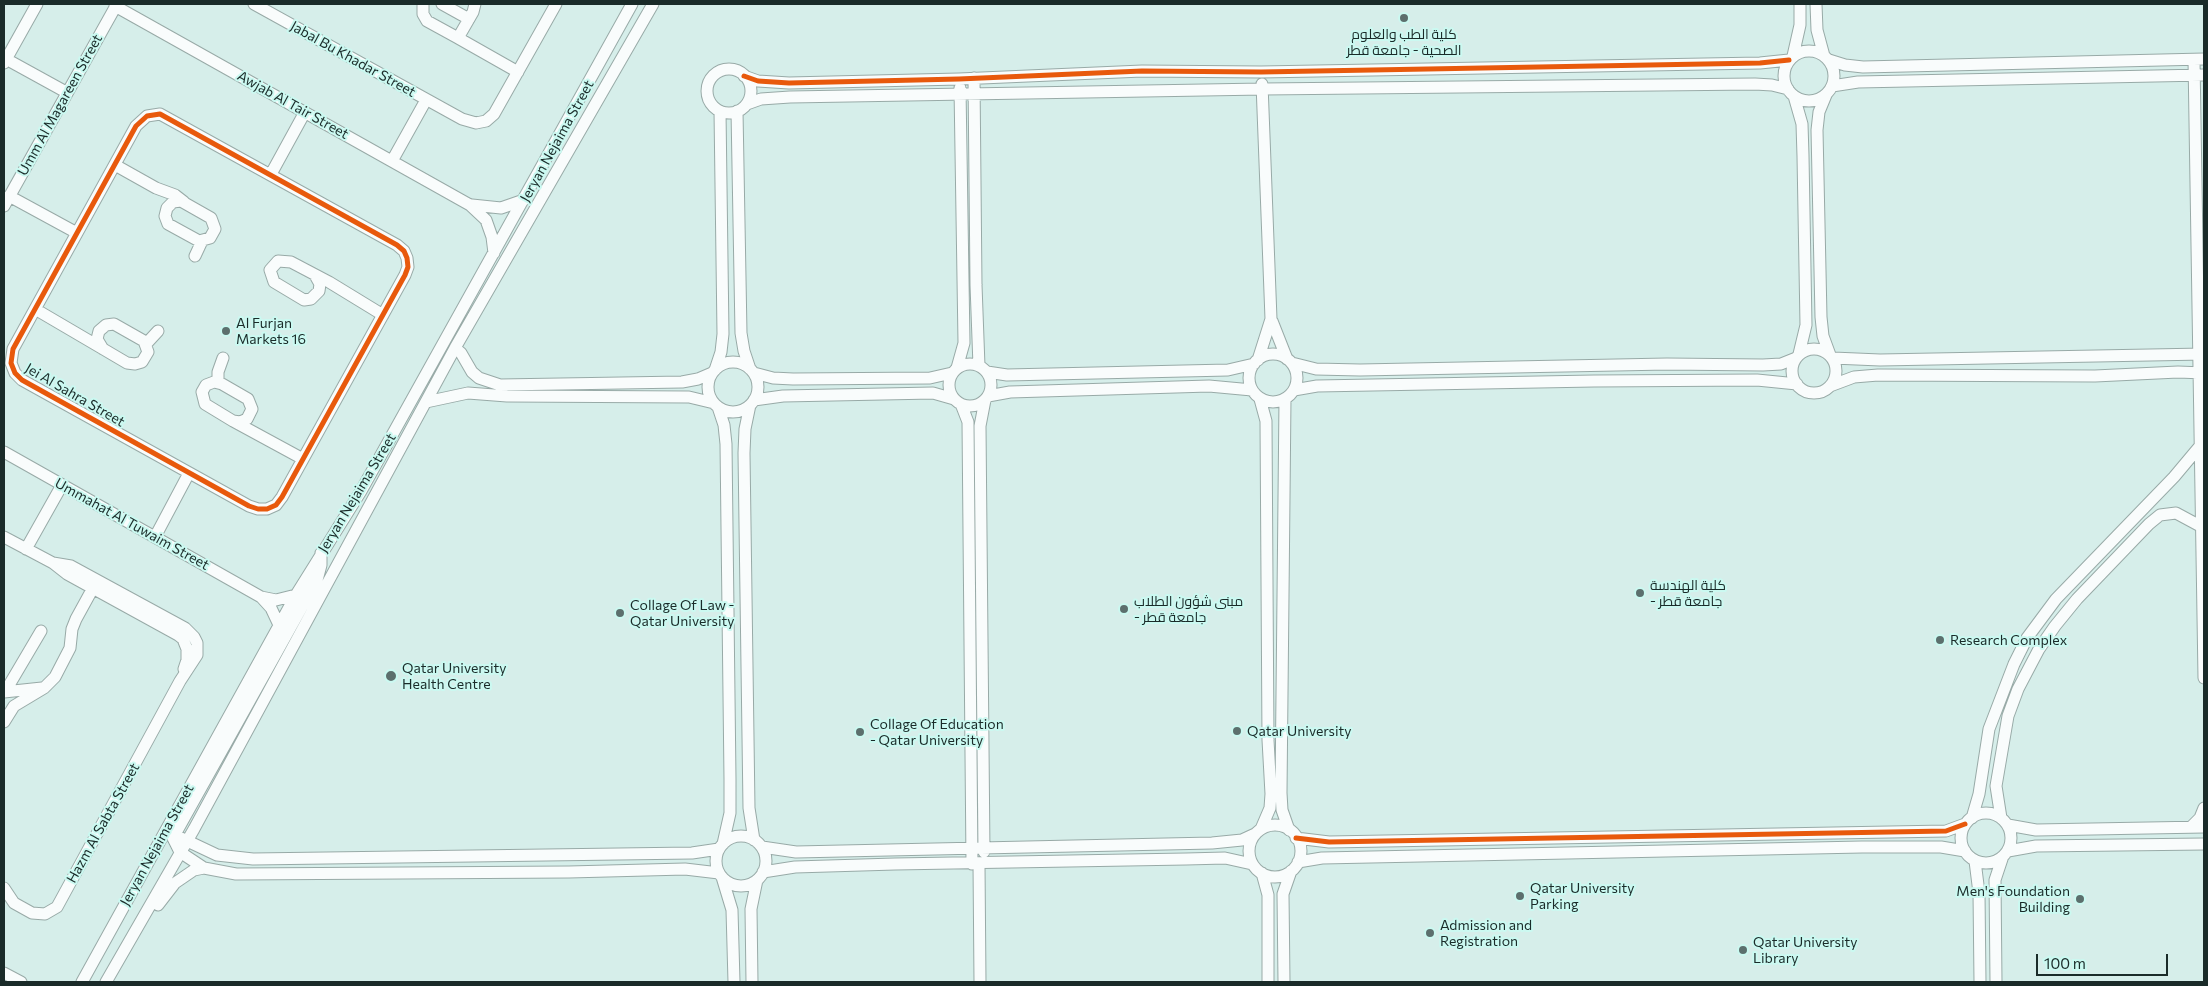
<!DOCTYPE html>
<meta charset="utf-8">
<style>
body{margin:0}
#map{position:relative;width:2208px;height:986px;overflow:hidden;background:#d6eeea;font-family:Commissioner,sans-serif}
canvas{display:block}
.frame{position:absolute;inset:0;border:5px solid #1a2b29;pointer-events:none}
.scale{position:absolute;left:2036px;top:954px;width:132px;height:22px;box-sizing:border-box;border:2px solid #1a2b29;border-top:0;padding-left:6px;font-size:15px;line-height:18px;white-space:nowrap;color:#1a2b29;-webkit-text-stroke:4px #cbf9f1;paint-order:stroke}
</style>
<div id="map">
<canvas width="2208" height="986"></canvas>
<div class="frame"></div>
<div class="scale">100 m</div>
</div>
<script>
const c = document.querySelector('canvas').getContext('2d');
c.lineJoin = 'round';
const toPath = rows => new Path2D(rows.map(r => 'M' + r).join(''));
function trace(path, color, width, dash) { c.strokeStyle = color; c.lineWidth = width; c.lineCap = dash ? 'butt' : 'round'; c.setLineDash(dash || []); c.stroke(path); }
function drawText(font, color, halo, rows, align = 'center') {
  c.font = font + ' Commissioner,Cairo,sans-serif'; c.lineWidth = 4; c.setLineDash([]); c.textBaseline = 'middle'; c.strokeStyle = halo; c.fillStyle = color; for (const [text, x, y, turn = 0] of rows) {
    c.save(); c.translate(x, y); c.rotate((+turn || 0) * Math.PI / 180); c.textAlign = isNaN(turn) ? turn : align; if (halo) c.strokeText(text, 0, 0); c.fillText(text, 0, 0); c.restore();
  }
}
const minor = toPath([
 [254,4,462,119,476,123,486,121,494,114,556,4],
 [423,4,423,14,427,21,458,38,473,12,475,4],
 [442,4,469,19],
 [1816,4,1817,30,1824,56],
 [115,6,470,205,486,220,492,237,494,253],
 [458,38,518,72],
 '1784 76a25 25 0 1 1 50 0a25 25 0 1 1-50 0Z',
 [1793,56,1800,25,1800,4],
 [6,59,66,92],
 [1829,60,1845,65,1863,67,2204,59],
 [2194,60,2204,678],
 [4,63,37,4],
 '707 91a22 22 0 1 1 44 0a22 22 0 1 1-44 0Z',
 [744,76,758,81,789,83,959,79,1142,71,1261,72,1760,63,1789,60],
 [974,78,976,285,979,366],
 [1832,86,1858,82,2204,75],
 [1826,95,1819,112,1817,130,1821,317,1823,336,1830,355],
 [1794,96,1802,124,1803,156,1806,325,1799,354],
 [747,104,761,99,790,97,1263,89,1755,84,1772,85,1788,89],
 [737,111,741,333,744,351,750,369],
 [160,114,397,245,404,251,407,258,408,267,405,275,282,497,276,505,267,509,258,509,249,506,22,380,15,373,11,363,13,349,136,126,147,116,160,114],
 [392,161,426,100],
 [115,165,156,188,175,195,184,202],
 [271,174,305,112],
 [9,196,77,233],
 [181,201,211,218,215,229,210,238,199,241,168,224,165,216,167,208,173,202,181,201],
 [472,205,501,208,524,200],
 [4,206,117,4],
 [195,256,202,241],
 [315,275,320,284,319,291,311,299,304,300,274,282,270,270,278,261,291,262,329,282,383,315],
 [35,309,93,343,127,363,135,364,142,362,148,352,144,341,114,324,106,325,99,331,97,339,103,349],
 [1272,321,1287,359],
 [146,344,158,331],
 [455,348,461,353,472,372,479,378,500,385,682,382,698,379,712,373],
 '1792 371a22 22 0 1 1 44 0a22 22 0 1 1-44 0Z',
 '1249 378a24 24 0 1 1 48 0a24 24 0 1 1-48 0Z',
 [1833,358,1880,360,2204,354],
 [1258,360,1271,319,1262,84],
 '708 387a25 25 0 1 1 50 0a25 25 0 1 1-50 0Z',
 [1292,363,1316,369,1360,370,1667,364,1763,365,1781,364,1796,358],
 '949 385a21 21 0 1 1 42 0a21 21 0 1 1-42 0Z',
 [957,368,964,343,960,88],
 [715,370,721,352,723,334,720,111],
 [987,372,1007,375,1228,370,1254,364],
 [754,373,773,378,793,379,930,378,952,373],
 [214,382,222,384,248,399,252,409,247,419,240,422,233,421,205,404,202,392,206,385,214,382],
 [218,382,218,372,223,358],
 [1830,386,1854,377,1878,375,2095,376,2178,372,2204,373],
 [1294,390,1317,386,1594,381,1757,380,1797,384],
 [988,396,1010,392,1209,386,1252,390],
 [1260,399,1266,421,1268,740,1271,794,1270,808,1261,829],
 [1285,399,1281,793,1282,810,1289,830],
 [754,400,783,396,933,393,954,399],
 [426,402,468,393,507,396,689,397,714,403],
 [961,404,968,422,972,864],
 [750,405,745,429,744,453,749,808,754,840],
 [718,407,724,425,726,444,730,779,730,813,723,844],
 [233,421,303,459],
 [4,452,261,597,276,600,296,595],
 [4,537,53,563,67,574,178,635,183,639,187,649,187,660,184,669],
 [155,537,189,473],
 [26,549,62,485],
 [261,597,271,608,279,625],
 [4,692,42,688],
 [5,692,41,631],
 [4,722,14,706,44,688,55,677,70,648,72,629,76,619,93,588],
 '1961 838a25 25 0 1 1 50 0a25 25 0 1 1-50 0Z',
 [1972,818,1979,794,1989,729,2014,664,2027,638,2056,599,2174,477,2200,446],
 [2001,818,1996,786,2008,716,2018,689,2039,649,2055,626,2077,599,2149,524,2160,515,2176,513,2202,527],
 [172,821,173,838,180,852,204,868,236,874,569,872,685,869,719,873],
 [2008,825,2036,830,2204,827],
 '1249 851a26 26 0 1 1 52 0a26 26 0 1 1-52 0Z',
 [2191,827,2200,818,2204,808],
 '716 861a25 25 0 1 1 50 0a25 25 0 1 1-50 0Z',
 [173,838,317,580,321,565,321,553],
 [181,838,217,855,253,859,692,853,719,849],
 [1296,838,1329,842,1946,831,1965,824],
 [762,847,796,852,1212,843,1242,840,1255,834],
 [2008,851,2036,846,2204,844],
 [984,852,980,426,985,400],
 [1975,861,1979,893,1980,982],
 [1298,862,1322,858,1862,847,1941,847,1965,851],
 [979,864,980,982],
 [763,872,795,867,895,864,1186,859,1225,858,1252,864],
 [1262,873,1268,895,1268,982],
 [722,877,732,910,734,982],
 [4,888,14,903,32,913,45,914,57,907,180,681,197,655,197,643,194,637,185,628,71,566,53,563],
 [158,905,175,883,194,870,204,868],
 [4,973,21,982],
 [82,982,296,595,361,491,632,4],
 [106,982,194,829,455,348,653,4],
 [752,982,751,909,757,880],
 [1284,982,1283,894,1291,871],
 [1996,982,1995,880,2002,859]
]);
trace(minor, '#98aaa7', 13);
trace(minor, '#f9fcfc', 11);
trace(toPath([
 [744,76,758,81,789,83,959,79,1142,71,1261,72,1760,63,1789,60],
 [160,114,397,245,404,251,407,258,408,267,405,275,282,497,276,505,267,509,258,509,249,506,22,380,15,373,11,363,13,349,136,126,147,116,160,114],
 [1296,838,1329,842,1946,831,1965,824]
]), '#e8590c', 5);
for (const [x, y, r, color] of [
 [1404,18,5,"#5c6f6d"],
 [226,331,5,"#5c6f6d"],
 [1640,593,5,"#5c6f6d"],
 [1124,609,5,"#5c6f6d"],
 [620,613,5,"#5c6f6d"],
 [1940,640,5,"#5c6f6d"],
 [391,676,6,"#5c6f6d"],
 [1237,731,5,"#5c6f6d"],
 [860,732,5,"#5c6f6d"],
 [1520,896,5,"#5c6f6d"],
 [2080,899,5,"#5c6f6d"],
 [1430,933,5,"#5c6f6d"],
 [1743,950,5,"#5c6f6d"]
]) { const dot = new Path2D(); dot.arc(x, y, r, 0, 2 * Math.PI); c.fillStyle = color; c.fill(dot); trace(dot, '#cbf9f1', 2); }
drawText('14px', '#1a2b29', '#cbf9f1', [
 ["كلية الطب والعلوم",1404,34,"center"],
 ["الصحية - جامعة قطر",1404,50,"center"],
 ["Al Furjan",236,323],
 ["Markets 16",236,339],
 ["كلية الهندسة",1650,585],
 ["- جامعة قطر",1650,601],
 ["مبنى شؤون الطلاب",1134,601],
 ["- جامعة قطر",1134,617],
 ["Collage Of Law -",630,605],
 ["Qatar University",630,621],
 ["Research Complex",1950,640],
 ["Qatar University",402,668],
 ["Health Centre",402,684],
 ["Collage Of Education",870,724],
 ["- Qatar University",870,740],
 ["Qatar University",1247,731],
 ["Qatar University",1530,888],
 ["Parking",1530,904],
 ["Men's Foundation",2070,891,"right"],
 ["Building",2070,907,"right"],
 ["Admission and",1440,925],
 ["Registration",1440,941],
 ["Qatar University",1753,942],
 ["Library",1753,958]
], 'left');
drawText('14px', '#1a2b29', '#cbf9f1', [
 ["Jabal Bu Khadar Street",353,59,29],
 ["Umm Al Magareen Street",60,105,-61],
 ["Awjab Al Tair Street",293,105,29],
 ["Jeryan Nejaima Street",557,141,-61],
 ["Jei Al Sahra Street",75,395,30],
 ["Jeryan Nejaima Street",357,493,-59],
 ["Ummahat Al Tuwaim Street",132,524,29],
 ["Hazm Al Sabta Street",103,823,-61],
 ["Jeryan Nejaima Street",157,845,-61]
]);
</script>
